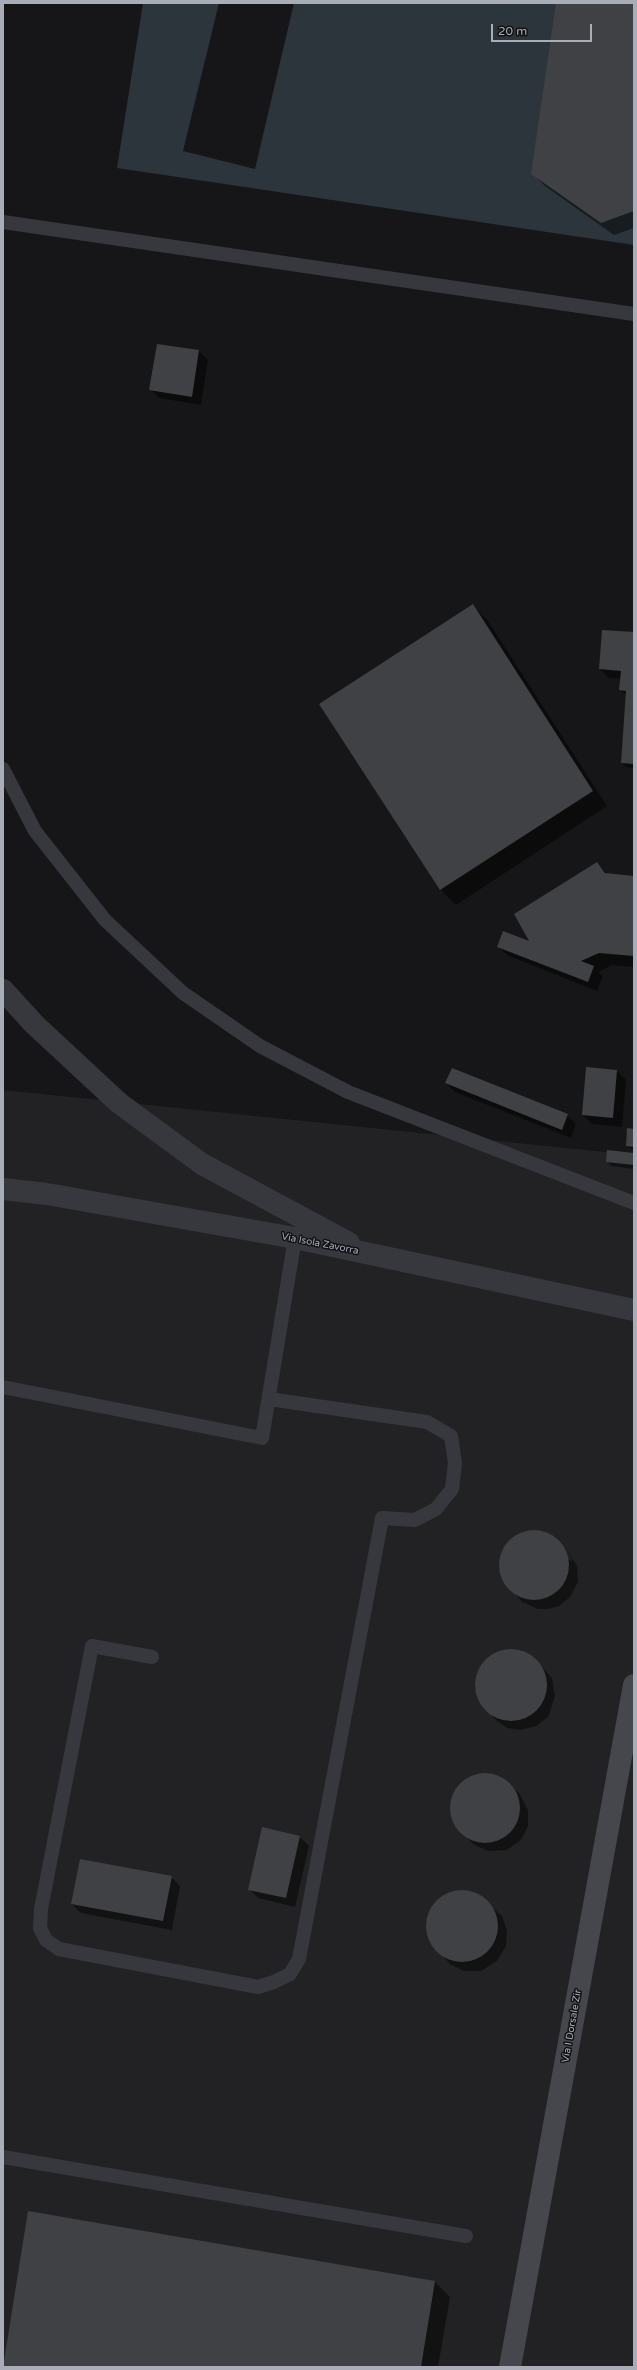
<!DOCTYPE html>
<style>
body{margin:0}
#map{position:relative;width:637px;height:2370px;overflow:hidden;background:#161618;font-family:"Varela Round",sans-serif}
canvas{display:block}
.frame{position:absolute;inset:0;border:4px solid #a8adb8;pointer-events:none}
.scale{position:absolute;left:491px;top:24px;width:101px;height:18px;box-sizing:border-box;border:2px solid #a8adb8;border-top:0;padding-left:5px;font-size:12px;line-height:14px;white-space:nowrap;color:#a8adb8;-webkit-text-stroke:3px #111113;paint-order:stroke}
</style>
<div id="map">
<canvas width="637" height="2370"></canvas>
<div class="frame"></div>
<div class="scale">20 m</div>
</div>
<script>
const c = document.querySelector('canvas').getContext('2d');
c.lineJoin = 'round';
function paint(path, color) { c.fillStyle = color; c.fill(path, 'evenodd'); }
const toPath = rows => new Path2D(rows.map(r => 'M' + r).join(''));
function trace(path, color, width, dash) { c.strokeStyle = color; c.lineWidth = width; c.lineCap = dash ? 'butt' : 'round'; c.setLineDash(dash || []); c.stroke(path); }
function drawText(font, color, halo, rows, align = 'center') {
  c.font = font + ' "Varela Round",sans-serif'; c.lineWidth = 3; c.setLineDash([]); c.textBaseline = 'middle'; c.strokeStyle = halo; c.fillStyle = color; for (const [text, x, y, turn = 0] of rows) {
    c.save(); c.translate(x, y); c.rotate((+turn || 0) * Math.PI / 180); c.textAlign = isNaN(turn) ? turn : align; if (halo) c.strokeText(text, 0, 0); c.fillText(text, 0, 0); c.restore();
  }
}
paint(toPath([
 [3,1090,634,1155,634,2367,3,2367]
]), '#222225');
paint(toPath([
 [143,3,634,3,634,245,117,168]
]), '#2c353c');
paint(toPath([
 [219,3,294,3,255,169,183,151]
]), '#161618');
paint(toPath([
 [557,3,634,3,634,228,614,235,545,186,532,173],
 [199,351,208,360,201,405,159,398,150,389],
 [473,605,488,621,607,806,456,905,440,889],
 [634,633,634,768,626,767,622,763,627,695,620,690,621,679,609,678,600,669],
 [597,863,609,875,634,877,634,967,612,965,598,972,603,976,597,991,507,955,498,946,533,944],
 [617,1071,626,1080,622,1127,592,1124,583,1115],
 [446,1083,567,1115,576,1124,571,1138,455,1092],
 [634,1130,634,1150,627,1146],
 [634,1154,634,1169,611,1166,607,1161],
 [541,1531,558,1541,570,1561,572,1560,564,1546,577,1566,578,1582,570,1597,559,1606,548,1609,538,1609,522,1602,503,1579,500,1567,500,1560,506,1545,515,1537,524,1532],
 [505,1650,521,1651,535,1659,552,1678,555,1696,548,1717,536,1726,521,1730,507,1728,496,1720,479,1700,475,1687,478,1672,488,1658],
 [477,1774,494,1775,509,1784,519,1793,528,1810,528,1826,521,1840,507,1850,489,1851,474,1845,456,1826,451,1814,453,1797,459,1786],
 [300,1837,309,1846,295,1907,258,1898,249,1889],
 [171,1877,180,1886,172,1930,81,1913,72,1904],
 [463,1891,478,1895,492,1907,502,1916,507,1931,506,1946,497,1961,481,1971,464,1971,450,1964,430,1941,427,1928,432,1908,444,1896],
 [29,2212,435,2282,450,2297,438,2367,3,2367]
]), '#0007');
paint(toPath([
 [556,3,634,3,634,211,601,223,531,174],
 [157,344,199,350,192,397,149,390],
 [473,604,593,791,440,890,319,704],
 [602,630,634,632,634,764,621,763,626,691,619,690,621,671,599,669],
 [597,862,605,873,634,876,634,956,599,953,581,961,594,966,588,982,497,947,503,931,529,941,514,914],
 [586,1067,617,1070,613,1118,582,1115],
 [452,1068,568,1114,562,1130,445,1083],
 [627,1128,634,1129,634,1147,626,1146],
 [607,1150,634,1153,634,1165,606,1162],
 '499 1565a35 35 0 1 1 70 0a35 35 0 1 1-70 0Z',
 '475 1685a36 36 0 1 1 72 0a36 36 0 1 1-72 0Z',
 '450 1808a35 35 0 1 1 70 0a35 35 0 1 1-70 0Z',
 [262,1827,300,1836,286,1898,248,1890],
 [80,1859,172,1876,163,1921,71,1904],
 '426 1926a36 36 0 1 1 72 0a36 36 0 1 1-72 0Z',
 [28,2211,435,2281,421,2367,3,2367]
]), '#404145');
trace(toPath([
 [3,222,634,314],
 [3,769,35,831,105,920,183,993,260,1046,348,1092,634,1203],
 [3,1387,262,1438,295,1238],
 [152,1657,92,1646,41,1909,40,1928,46,1940,59,1949,258,1987,274,1982,290,1974,299,1959,382,1518,415,1520,436,1509,452,1489,455,1463,451,1436,427,1422,269,1399],
 [3,2157,466,2236]
]), '#37383d', 14);
trace(toPath([
 [3,990,34,1024,119,1103,202,1164,349,1243],
 [3,1189,47,1194,295,1238,634,1310]
]), '#37383d', 22);
trace(toPath([
 [510,2367,634,1685]
]), '#45474d', 22);
drawText('10px', '#a8adb8', '#111113', [
 ["Via Isola Zavorra",320,1244,11],
 ["Via I Dorsale Zir",572,2026,-80]
]);
</script>
